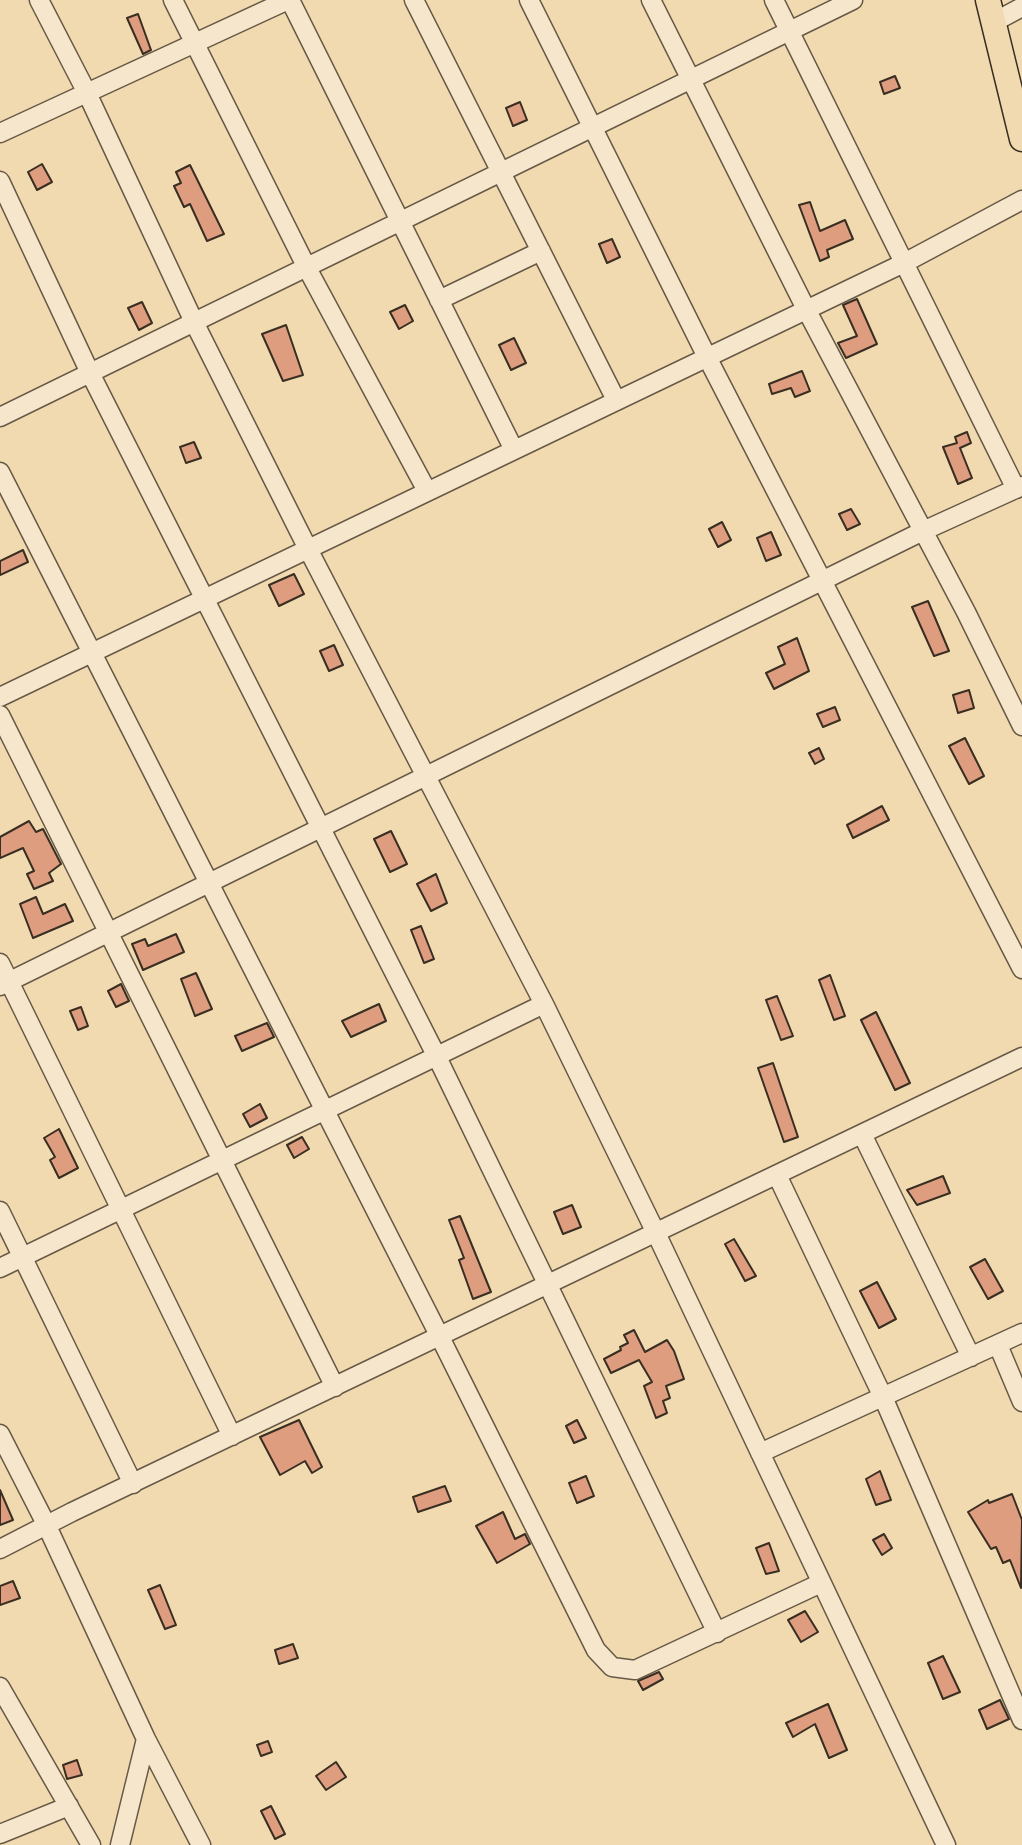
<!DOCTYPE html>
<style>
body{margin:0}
canvas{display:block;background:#f1dab0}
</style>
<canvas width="1022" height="1845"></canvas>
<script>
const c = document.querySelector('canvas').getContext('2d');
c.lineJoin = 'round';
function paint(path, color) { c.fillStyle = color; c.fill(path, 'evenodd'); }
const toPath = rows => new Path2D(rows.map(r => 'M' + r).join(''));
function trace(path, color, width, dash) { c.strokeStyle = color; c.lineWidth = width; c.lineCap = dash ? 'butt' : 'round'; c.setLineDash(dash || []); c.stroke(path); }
const building = toPath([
 [138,14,151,50,143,54,127,18,138,14],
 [895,76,900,88,884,94,880,82,895,76],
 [520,102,527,120,513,126,506,108,520,102],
 [42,164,52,182,37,190,28,172,42,164],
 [190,165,224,234,207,241,190,204,184,207,174,186,181,183,176,172,190,165],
 [810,202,820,231,845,220,853,239,827,250,829,257,820,261,799,205,810,202],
 [612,239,620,257,607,263,599,244,612,239],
 [857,299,877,344,846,358,838,343,857,336,843,305,857,299],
 [142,302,152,323,139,330,128,308,142,302],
 [405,305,413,321,399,329,390,312,405,305],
 [286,325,303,375,283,381,262,334,286,325],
 [514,338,526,363,511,370,499,345,514,338],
 [802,371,810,391,795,397,791,388,772,394,769,384,802,371],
 [967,432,971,443,960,448,972,478,958,484,943,447,957,443,955,437,967,432],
 [194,442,201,458,186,463,180,447,194,442],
 [851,509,860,524,847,530,839,514,851,509],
 [722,522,731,540,718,547,709,529,722,522],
 [771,532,781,555,766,561,757,538,771,532],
 [23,550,28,562,0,575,0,561,23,550],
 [294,574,304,594,279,606,269,585,294,574],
 [928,601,949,651,934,656,912,607,928,601],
 [797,638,809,671,774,689,766,673,785,664,778,647,797,638],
 [334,645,343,665,329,671,320,651,334,645],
 [969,690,974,708,958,713,953,695,969,690],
 [835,707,840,720,823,727,817,714,835,707],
 [965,738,984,776,969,784,949,746,965,738],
 [819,748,824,759,815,764,809,753,819,748],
 [882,806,889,820,853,838,847,825,882,806],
 [29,821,36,832,43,829,61,864,49,873,53,881,34,889,27,874,34,871,23,848,0,858,0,837,29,821],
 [391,831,407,864,390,872,374,839,391,831],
 [436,874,447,903,431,911,417,884,436,874],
 [36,897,43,914,65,904,73,921,33,938,20,904,36,897],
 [421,926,434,959,424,963,411,930,421,926],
 [176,934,184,952,143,970,132,944,145,939,148,946,176,934],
 [196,973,212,1009,195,1016,181,979,196,973],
 [830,975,845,1016,834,1020,819,980,830,975],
 [121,984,129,1001,116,1007,108,991,121,984],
 [777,996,793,1036,781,1040,766,1000,777,996],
 [379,1004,386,1021,351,1037,342,1021,379,1004],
 [81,1007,88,1026,78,1030,70,1011,81,1007],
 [876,1012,910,1083,895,1090,861,1020,876,1012],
 [267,1023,274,1037,242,1051,235,1036,267,1023],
 [773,1063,798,1137,784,1142,758,1068,773,1063],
 [260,1104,267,1118,250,1127,243,1114,260,1104],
 [59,1129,78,1168,59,1178,50,1160,55,1157,44,1138,59,1129],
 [302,1137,309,1149,294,1158,287,1145,302,1137],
 [943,1176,950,1193,917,1205,907,1190,943,1176],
 [572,1205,581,1227,563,1234,554,1212,572,1205],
 [460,1216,491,1292,473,1299,459,1260,464,1258,449,1220,460,1216],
 [734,1239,756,1276,745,1281,725,1244,734,1239],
 [985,1259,1003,1291,988,1299,970,1267,985,1259],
 [877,1282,896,1319,879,1328,860,1291,877,1282],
 [634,1330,645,1352,667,1340,674,1351,684,1379,666,1386,670,1398,663,1401,667,1413,656,1418,644,1386,652,1382,639,1360,611,1373,604,1359,621,1350,620,1347,628,1343,624,1335,634,1330],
 [299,1420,322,1467,312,1473,305,1461,280,1475,260,1437,299,1420],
 [577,1420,586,1438,574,1443,566,1426,577,1420],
 [880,1471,891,1500,876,1505,866,1479,880,1471],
 [586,1476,594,1496,577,1503,569,1483,586,1476],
 [445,1486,451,1501,418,1512,413,1497,445,1486],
 [0,1490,13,1520,0,1525,0,1490],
 [1012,1494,1022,1520,1021,1588,1010,1560,1003,1563,996,1547,991,1549,968,1512,988,1500,989,1503,1012,1494],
 [503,1512,515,1539,525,1534,530,1544,497,1563,476,1526,503,1512],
 [884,1534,892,1548,882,1555,873,1540,884,1534],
 [769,1543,779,1571,766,1574,756,1548,769,1543],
 [13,1581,20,1598,0,1605,0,1586,13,1581],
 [160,1585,176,1625,165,1629,148,1590,160,1585],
 [805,1611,818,1632,801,1642,788,1620,805,1611],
 [293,1644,298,1658,279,1664,275,1650,293,1644],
 [943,1656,960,1692,943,1699,928,1663,943,1656],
 [659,1672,663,1679,643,1690,638,1681,659,1672],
 [1000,1700,1009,1719,987,1729,979,1710,1000,1700],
 [828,1704,847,1750,829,1758,815,1724,793,1737,786,1723,828,1704],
 [268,1741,272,1752,261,1756,257,1745,268,1741],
 [77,1760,82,1775,67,1779,63,1765,77,1760],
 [336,1762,346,1777,326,1790,316,1776,336,1762],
 [271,1806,285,1834,275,1839,261,1811,271,1806]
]);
paint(building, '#de9d7f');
trace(building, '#392e22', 2);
const minor = toPath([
 [39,0,87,93,194,322,308,549,544,1004,656,1233,946,1845],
 [173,0,307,268,427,491],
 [290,0,514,450],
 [414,0,616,400],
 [529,0,707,357,1022,969],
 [651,0,806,309,966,612,1022,726],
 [774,0,1016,489],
 [994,22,1022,7],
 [0,133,288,0],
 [0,181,90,373,437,1057,717,1633],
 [439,300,541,251],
 [0,417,853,0],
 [0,472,440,1337,596,1650,612,1667,635,1670,821,1583],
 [0,697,906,262,1022,200],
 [0,715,335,1387],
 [0,963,232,1436],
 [0,986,923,531,1022,486],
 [862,1134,971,1357],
 [777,1175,883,1397,1022,1720],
 [0,1211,133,1484],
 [0,1268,544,1004],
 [998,1345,1022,1402],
 [0,1434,46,1524,146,1739,201,1845],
 [760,1453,1022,1333],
 [0,1549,72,1512,1022,1057],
 [0,1687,91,1845],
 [0,1834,69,1806],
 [120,1845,146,1739]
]);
const major = toPath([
 [988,0,1022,139]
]);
trace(minor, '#675946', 21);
trace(major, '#392e22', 27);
trace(minor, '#f6e7cc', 18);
trace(major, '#f1dab0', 24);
</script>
